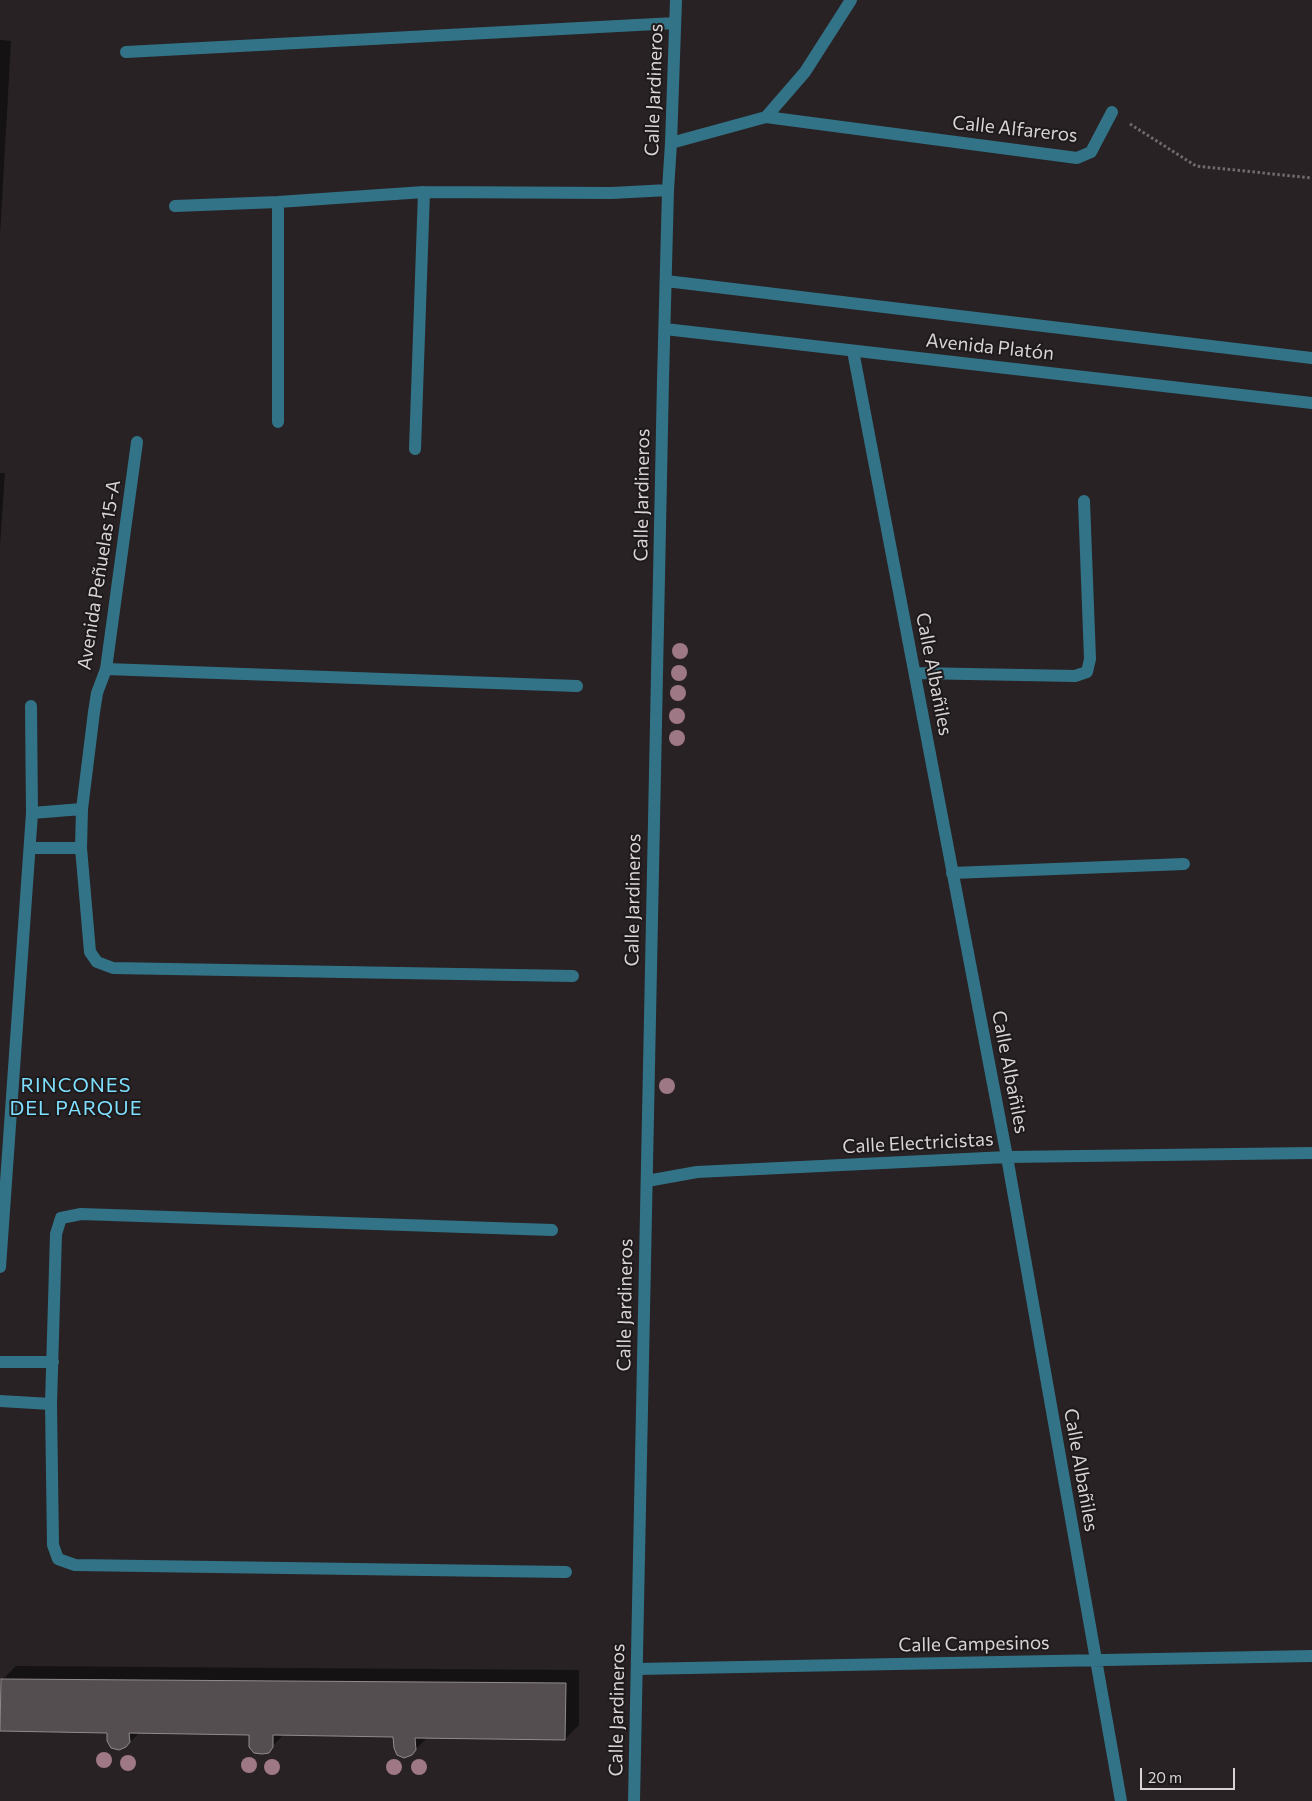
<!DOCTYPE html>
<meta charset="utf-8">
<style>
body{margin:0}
#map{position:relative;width:1312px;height:1801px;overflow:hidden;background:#282224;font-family:Commissioner,sans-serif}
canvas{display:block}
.scale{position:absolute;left:1140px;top:1768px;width:95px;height:22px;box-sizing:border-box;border:2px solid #d8d4d6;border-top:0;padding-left:6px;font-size:15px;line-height:18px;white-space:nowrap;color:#d8d4d6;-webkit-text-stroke:4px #1e191b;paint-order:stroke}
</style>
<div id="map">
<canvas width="1312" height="1801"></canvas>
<div class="scale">20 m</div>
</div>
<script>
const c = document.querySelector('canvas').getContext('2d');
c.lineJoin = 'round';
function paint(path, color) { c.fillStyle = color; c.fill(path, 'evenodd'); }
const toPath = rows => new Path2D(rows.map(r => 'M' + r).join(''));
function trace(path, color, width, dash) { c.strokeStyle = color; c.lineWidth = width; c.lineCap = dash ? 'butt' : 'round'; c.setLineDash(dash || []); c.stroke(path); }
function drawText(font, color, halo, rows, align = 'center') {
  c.font = font + ' Commissioner,sans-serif'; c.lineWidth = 4; c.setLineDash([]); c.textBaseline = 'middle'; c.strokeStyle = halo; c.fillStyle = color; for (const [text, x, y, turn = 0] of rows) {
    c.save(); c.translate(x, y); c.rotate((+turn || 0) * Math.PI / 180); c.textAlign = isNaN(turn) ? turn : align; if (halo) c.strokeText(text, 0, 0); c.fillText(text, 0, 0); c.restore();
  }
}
paint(toPath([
 [0,40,11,41,0,237],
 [0,473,5,473,0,546],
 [16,1666,579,1670,579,1725,565,1739,428,1737,411,1754,394,1736,284,1734,268,1751,250,1734,140,1732,126,1746,108,1731,0,1730,2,1680]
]), '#0007');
const building = toPath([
 [1,1679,566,1683,565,1740,415,1738,416,1750,412,1755,404,1758,397,1755,394,1748,393,1737,273,1735,273,1747,269,1753,262,1754,254,1753,249,1747,249,1735,129,1733,130,1742,126,1747,119,1750,111,1748,107,1741,107,1733,0,1731,1,1679]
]);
paint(building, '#544e50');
trace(building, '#928b8d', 1);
trace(toPath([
 [1130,124,1196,166,1312,178]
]), '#706b6d', 3, [2.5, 2.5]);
trace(toPath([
 [126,52,675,23],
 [766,117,1077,158,1091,152,1112,112],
 [671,143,766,117,805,72,851,0],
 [175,206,278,202,424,192,612,193,668,190],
 [666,281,1312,358],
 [665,329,1312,403],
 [853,351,1007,1157,1121,1801],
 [278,422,278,202],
 [137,442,106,669,97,693,94,712,82,809,81,848,90,952,97,962,113,968,573,976],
 [415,449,424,192],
 [106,669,577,686],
 [915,673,1075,676,1087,672,1090,659,1084,501],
 [32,813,82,809],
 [30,848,81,848],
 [952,873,1184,864],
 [647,1181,697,1172,1007,1157,1312,1153],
 [552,1230,81,1214,61,1218,56,1234,51,1404,53,1545,58,1559,75,1565,566,1572],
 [0,1267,32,813,31,706],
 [0,1362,53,1362],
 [0,1401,51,1404],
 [637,1669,1312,1656],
 [634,1801,663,380,668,190,671,143,676,0]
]), '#337387', 12);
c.fillStyle = '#9e7885';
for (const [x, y] of [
 [680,651],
 [679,673],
 [678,693],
 [677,716],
 [677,738],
 [667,1086],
 [104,1760],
 [128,1763],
 [249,1765],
 [272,1767],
 [394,1767],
 [419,1767]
]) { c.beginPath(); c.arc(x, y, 8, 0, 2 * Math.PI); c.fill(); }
drawText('19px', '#d8d4d6', '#1e191b', [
 ["Calle Jardineros",654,90,-88],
 ["Calle Alfareros",1015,129,6],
 ["Avenida Platón",990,347,6],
 ["Calle Jardineros",642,495,-89],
 ["Avenida Peñuelas 15-A",99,575,-81],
 ["Calle Albañiles",934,674,79],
 ["Calle Jardineros",633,900,-89],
 ["Calle Albañiles",1010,1072,79],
 ["Calle Electricistas",918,1143,-3],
 ["Calle Jardineros",625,1305,-89],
 ["Calle Albañiles",1081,1470,80],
 ["Calle Campesinos",974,1644,-1],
 ["Calle Jardineros",617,1710,-89]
]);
c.letterSpacing = '1px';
drawText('20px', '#7fdffe', '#1e191b', [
 ["RINCONES",76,1085],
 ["DEL PARQUE",76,1108]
]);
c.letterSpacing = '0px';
</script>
